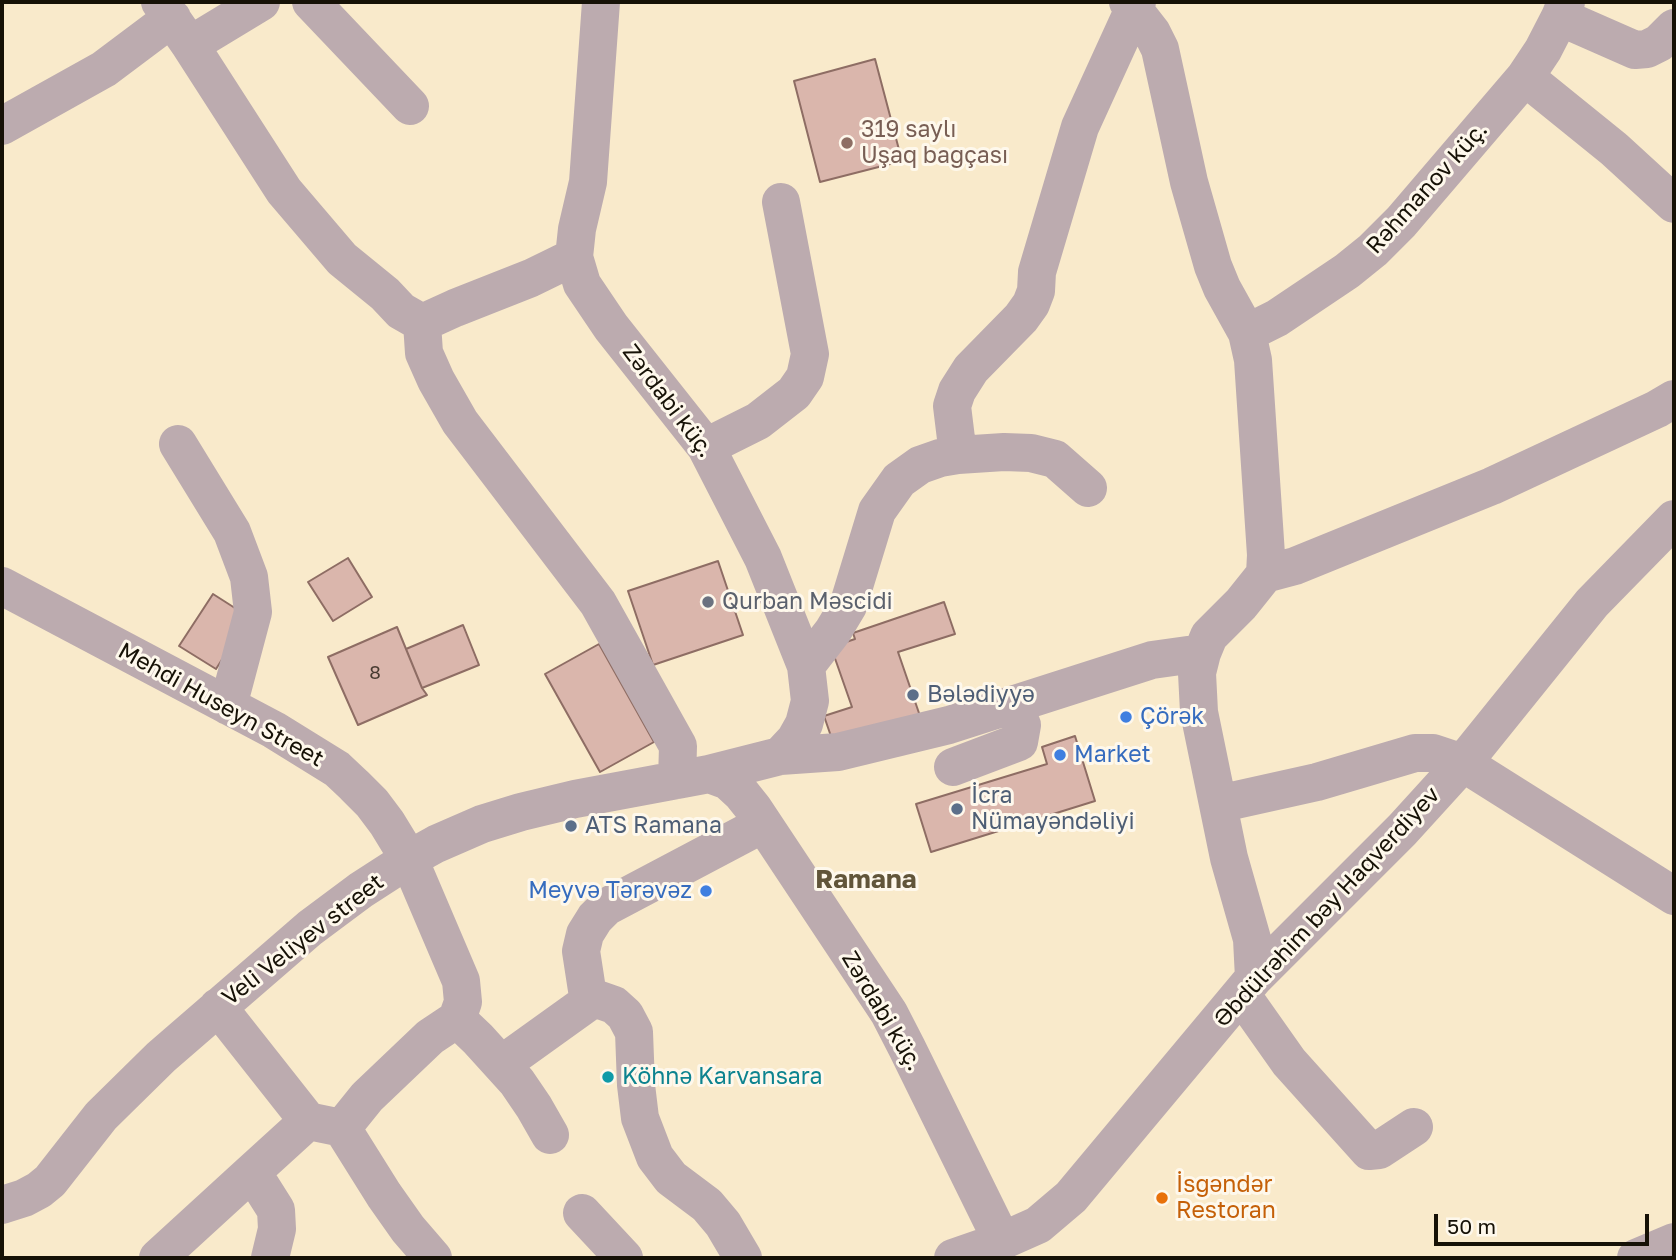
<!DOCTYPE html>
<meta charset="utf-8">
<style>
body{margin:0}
#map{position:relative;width:1676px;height:1260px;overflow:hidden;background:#f9eacb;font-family:"Golos Text",sans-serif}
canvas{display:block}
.frame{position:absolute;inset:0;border:4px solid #161106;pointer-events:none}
.scale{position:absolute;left:1434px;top:1214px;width:215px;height:32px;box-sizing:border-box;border:4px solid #161106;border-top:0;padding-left:9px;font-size:21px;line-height:24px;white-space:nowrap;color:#161106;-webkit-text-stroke:5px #fef8ec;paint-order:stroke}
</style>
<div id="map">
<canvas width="1676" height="1260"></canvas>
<div class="frame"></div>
<div class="scale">50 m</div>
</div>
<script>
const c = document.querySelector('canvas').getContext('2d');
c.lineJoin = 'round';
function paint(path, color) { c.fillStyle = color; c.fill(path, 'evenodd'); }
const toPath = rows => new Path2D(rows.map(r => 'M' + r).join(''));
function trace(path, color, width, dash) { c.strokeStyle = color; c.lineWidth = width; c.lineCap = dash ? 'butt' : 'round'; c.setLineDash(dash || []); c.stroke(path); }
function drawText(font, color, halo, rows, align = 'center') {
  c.font = font + ' "Golos Text",sans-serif'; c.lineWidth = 6; c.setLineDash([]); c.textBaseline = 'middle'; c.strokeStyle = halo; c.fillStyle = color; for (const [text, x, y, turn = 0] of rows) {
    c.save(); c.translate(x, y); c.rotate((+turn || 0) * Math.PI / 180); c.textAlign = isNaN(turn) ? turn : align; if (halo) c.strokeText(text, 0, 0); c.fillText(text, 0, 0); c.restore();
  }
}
const building = toPath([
 [875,59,902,161,820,182,794,81,875,59],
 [348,558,372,597,333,621,308,582,348,558],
 [718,561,743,635,653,665,628,591,718,561],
 [213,594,249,617,216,669,179,646,213,594],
 [944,602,955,634,898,652,920,716,834,745,824,716,852,707,831,647,855,639,853,633,944,602],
 [463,625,479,665,422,688,406,649,463,625],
 [397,627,422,688,427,695,358,725,328,657,397,627],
 [599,644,654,742,600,772,545,674,599,644],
 [1075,736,1095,801,931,852,916,804,1047,764,1042,747,1075,736]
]);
paint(building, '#dab6ac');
trace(building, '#8e6d64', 2);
trace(toPath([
 [160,2,190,45,284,191,342,259,385,294,401,311,422,323,424,353,436,380,460,422,598,603,678,746,677,780],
 [311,2,410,106],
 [1128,2,1152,33,1160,49,1189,182,1213,266,1222,288,1247,333,1253,360,1266,555,1265,574,1241,604,1209,636,1202,653,1197,673,1199,712,1229,858,1252,939,1254,978],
 [1560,17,1635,50,1647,49,1659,43,1674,28],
 [190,45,261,2],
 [1525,77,1614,149,1674,204],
 [2,126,104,69,172,18],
 [422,323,455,308,531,278,574,257],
 [1247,333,1277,318,1347,271,1373,250,1401,222,1525,77,1543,50,1560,17,1566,2],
 [178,444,232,532,249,577,253,612,228,706],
 [706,447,758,421,794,393,805,377,810,354,781,202],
 [958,455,1004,452,1031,453,1055,459,1088,488],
 [1265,574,1295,566,1492,486,1657,409,1674,399],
 [2,586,274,730,337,769,354,785,372,803,387,823,409,859,461,981,463,1002,457,1019,478,1039,517,1082,534,1107,550,1135],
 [806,666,833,631,848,606,877,511,899,480,920,465,940,458,958,455,952,406,957,391,971,369,1021,318,1031,304,1036,291,1037,272,1080,127,1137,2],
 [780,756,838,752,949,725,1152,660,1202,653],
 [953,767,1019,742,1022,725,1012,705],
 [709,774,728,781,741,793,753,808,889,1013,907,1048,1002,1241],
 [1218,804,1317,782,1415,753,1433,753,1463,763,1674,896],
 [1241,994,1289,1062,1369,1151,1379,1150,1414,1127],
 [218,1007,308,1121,252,1172,276,1210,277,1229,270,1258],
 [502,1064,594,998],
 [308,1121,342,1128,384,1195,408,1229,433,1258],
 [342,1128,367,1097,430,1037,457,1019],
 [2,1205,24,1198,39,1190,50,1181,101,1116,161,1057,310,928,361,890,409,859,436,844,482,824,521,812,575,799,709,774,780,756,795,740,804,724,810,701,806,666,763,558,706,447,611,327,582,284,574,257,577,229,588,182,601,2],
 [582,1213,624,1258],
 [158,1258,252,1172],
 [743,1258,723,1224,707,1205,671,1178,655,1157,640,1118,636,1085,634,1032,625,1015,614,1005,594,998,587,990,581,951,585,934,595,918,606,907,763,824],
 [953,1258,1002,1241,1038,1225,1071,1197,1254,978,1402,830,1463,763,1592,603,1674,519],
 [1636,1258,1674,1242]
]), '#bcabaf', 38);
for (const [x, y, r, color] of [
 [847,143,7,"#8d6e63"],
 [708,602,7,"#6b7280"],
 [913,695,7,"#5c6f8a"],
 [1126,717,7,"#3f7fe0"],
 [1060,755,7,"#3f7fe0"],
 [957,809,7,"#5c6f8a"],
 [571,826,7,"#5c6f8a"],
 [706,891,7,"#3f7fe0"],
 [608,1077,7,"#0f9aa8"],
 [1162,1198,7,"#e8710a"]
]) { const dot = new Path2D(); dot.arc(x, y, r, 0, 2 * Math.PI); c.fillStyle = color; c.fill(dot); trace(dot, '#fef8ec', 2.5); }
drawText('19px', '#473a30', null, [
 ["8",375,673]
]);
drawText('23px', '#785e54', '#fef8ec', [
 ["319 saylı",861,130],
 ["Uşaq bağçası",861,156]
], 'left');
drawText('23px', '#161106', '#fef8ec', [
 ["Rəhmanov küç.",1427,188,-48],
 ["Zərdabi küç.",668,401,53],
 ["Mehdi Huseyn Street",221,705,29],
 ["Əbdülrəhim bəy Haqverdiyev",1327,907,-47],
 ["Veli Veliyev street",303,940,-38],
 ["Zərdabi küç.",882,1011,59]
]);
drawText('23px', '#5b616d', '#fef8ec', [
 ["Qurban Məscidi",722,602]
], 'left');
drawText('23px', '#4e5e75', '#fef8ec', [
 ["Bələdiyyə",927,695],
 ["İcra",971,796],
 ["Nümayəndəliyi",971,822],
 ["ATS Ramana",585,826]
], 'left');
drawText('23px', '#366cbe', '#fef8ec', [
 ["Çörək",1140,717],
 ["Market",1074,755],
 ["Meyvə Tərəvəz",692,891,"right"]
], 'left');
drawText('23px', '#0d838f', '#fef8ec', [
 ["Köhnə Karvansara",622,1077]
], 'left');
drawText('23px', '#c56008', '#fef8ec', [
 ["İsgəndər",1176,1185],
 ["Restoran",1176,1211]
], 'left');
drawText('bold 26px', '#61553a', '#fef8ec', [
 ["Ramana",866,880]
]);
</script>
